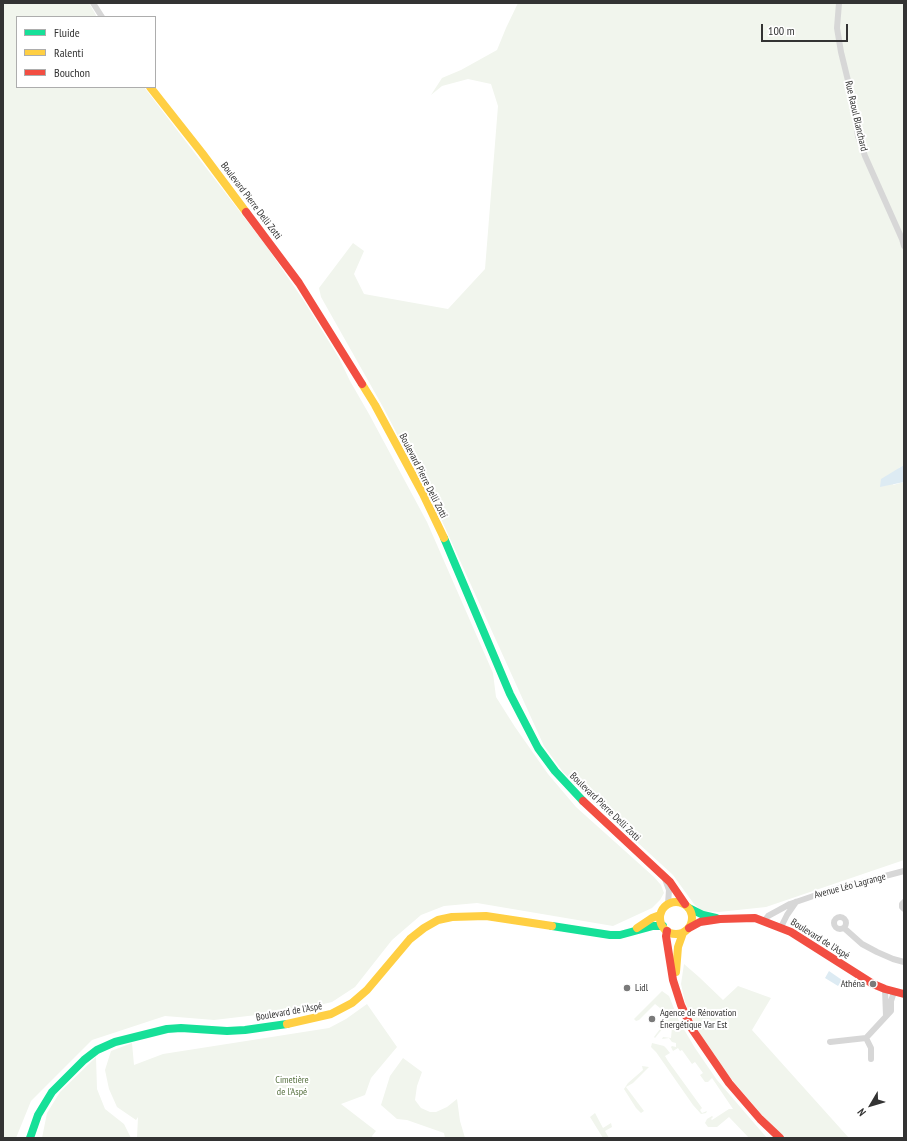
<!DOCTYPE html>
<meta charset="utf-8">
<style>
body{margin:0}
#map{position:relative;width:907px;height:1141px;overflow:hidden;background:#fff;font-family:"PT Sans Narrow",sans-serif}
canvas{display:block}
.frame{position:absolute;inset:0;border:4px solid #333;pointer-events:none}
.legend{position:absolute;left:16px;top:16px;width:140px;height:72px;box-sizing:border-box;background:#fff;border:1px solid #adadad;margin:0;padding:5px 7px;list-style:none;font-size:12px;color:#333}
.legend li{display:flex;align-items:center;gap:8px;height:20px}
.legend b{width:20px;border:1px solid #adadad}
.north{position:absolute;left:851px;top:1085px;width:40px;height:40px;-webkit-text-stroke:3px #fff;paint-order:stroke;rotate:232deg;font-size:11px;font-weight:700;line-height:16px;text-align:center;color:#333}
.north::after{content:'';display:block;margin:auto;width:14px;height:18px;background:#333;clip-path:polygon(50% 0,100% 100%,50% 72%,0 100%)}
.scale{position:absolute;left:761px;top:24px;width:87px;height:18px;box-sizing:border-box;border:2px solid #333;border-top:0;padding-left:5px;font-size:12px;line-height:14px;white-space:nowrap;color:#333;-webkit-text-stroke:3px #fff;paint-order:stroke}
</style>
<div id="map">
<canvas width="907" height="1141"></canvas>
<div class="frame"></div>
<ul class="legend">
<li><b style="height:5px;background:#16e098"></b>Fluide</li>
<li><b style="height:5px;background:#ffcf43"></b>Ralenti</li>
<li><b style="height:5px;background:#f24e42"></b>Bouchon</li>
</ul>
<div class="north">N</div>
<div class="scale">100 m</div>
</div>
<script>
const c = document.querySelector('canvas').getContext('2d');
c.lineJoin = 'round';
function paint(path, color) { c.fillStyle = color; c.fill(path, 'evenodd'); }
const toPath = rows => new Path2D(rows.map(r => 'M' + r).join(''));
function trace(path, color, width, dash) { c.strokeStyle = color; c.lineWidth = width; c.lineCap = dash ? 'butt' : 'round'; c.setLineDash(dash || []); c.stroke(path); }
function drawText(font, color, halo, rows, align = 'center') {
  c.font = font + ' "PT Sans Narrow",sans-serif'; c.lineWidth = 4; c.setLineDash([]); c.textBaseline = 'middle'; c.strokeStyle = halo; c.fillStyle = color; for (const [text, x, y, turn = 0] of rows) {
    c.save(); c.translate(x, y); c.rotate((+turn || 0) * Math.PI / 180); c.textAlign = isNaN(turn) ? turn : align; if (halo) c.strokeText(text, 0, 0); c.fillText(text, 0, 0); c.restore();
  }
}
paint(toPath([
 [3,3,89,3,97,17,17,17,17,87,144,87,267,247,304,301,339,358,350,381,369,414,427,522,493,673,496,697,515,727,548,774,576,807,654,877,661,885,664,893,660,900,652,908,613,926,477,903,444,906,421,915,392,940,355,987,332,1002,299,1010,214,1020,165,1016,92,1040,31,1101,16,1138,3,1138],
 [518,3,904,3,904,465,899,468,893,485,904,482,904,860,766,907,719,912,702,911,694,904,673,875,590,799,563,772,544,746,442,521,383,407,321,297,319,288,353,243,364,251,354,274,364,294,448,309,485,269,498,106,491,84,468,79,442,86,431,95,442,78,461,70,497,50,506,28],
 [684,964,699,977,723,1000,738,986,771,998,752,1030,849,1138,785,1138,762,1115,733,1081,711,1052,696,1027,685,1002,681,984],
 [662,991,669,996,679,1021,695,1048,717,1080,767,1138,749,1138,729,1117,717,1127,708,1127,705,1123,707,1119,712,1116,713,1117,711,1119,712,1120,729,1109,733,1109,712,1078,708,1082,705,1082,700,1075,703,1073,695,1062,692,1064,682,1050,680,1051,678,1048,673,1051,671,1047,672,1046,676,1047,676,1043,672,1042,669,1038,662,1039,663,1037,671,1038,672,1027,667,1026,663,1028,655,1038,654,1037,660,1029,658,1026,665,1021,664,1020,665,1018,661,1013,662,1012,660,1009,660,1008,655,1004,639,1020,636,1021,634,1019],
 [367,1004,397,1047,371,1078,365,1095,341,1104,376,1131,372,1136,373,1138,137,1138,138,1117,136,1120,117,1107,109,1089,105,1070,111,1051,132,1043,134,1065,163,1054,329,1028,346,1019],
 [652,1043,664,1046,666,1048,670,1053,665,1056,668,1061,702,1108,700,1110,702,1113,707,1111,706,1113,701,1114,693,1105,656,1052,651,1047],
 [96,1057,97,1089,105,1109,124,1124,131,1138,42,1138,47,1113,60,1092],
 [403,1058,422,1072,417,1086,415,1100,421,1108,430,1112,436,1112,447,1107,457,1099,460,1121,465,1138,445,1138,444,1133,407,1120,397,1119,381,1105,390,1076],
 [642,1066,649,1067,633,1083,626,1087,644,1111,641,1113,636,1108,624,1089,628,1083,643,1070],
 [595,1113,603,1128,611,1123,612,1127,605,1131,609,1138,603,1138,590,1117]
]), '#f1f5ed');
paint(toPath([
 [904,465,904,482,880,487,881,479],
 [829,971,842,980,838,986,825,978]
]), '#ddebf3');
trace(toPath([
 [93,3,102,17],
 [839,3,837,28,841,52,852,97,858,136,865,156,902,239,904,246],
 [665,879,669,890,668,904],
 [904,902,902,904,902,907,904,909],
 '834 923a6 6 0 1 1 12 0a6 6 0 1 1-12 0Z',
 [764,921,768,916,790,904,828,891,904,871],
 [781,927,787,915,796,902],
 [844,928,862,944,877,952,893,959,904,962],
 [885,989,886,1016],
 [866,1038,871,1048,871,1059],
 [830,1042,866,1038,891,1011,891,1001,894,992]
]), '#d7d7d7', 6);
trace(toPath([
 [444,538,510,694,538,748,555,771,583,801],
 [689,908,703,915,716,918],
 [552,926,610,935,620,935,653,926,663,926],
 [30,1138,38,1115,52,1092,84,1060,97,1050,115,1042,167,1029,181,1028,227,1031,245,1030,287,1024]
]), '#16e098', 8);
trace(toPath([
 [150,87,202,153,246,212],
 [362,384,375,405,423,494,444,538],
 '660 918a16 16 0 1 1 32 0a16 16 0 1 1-32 0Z',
 [637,928,652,918,660,915],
 [676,972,678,947,683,933],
 [287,1024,331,1014,352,1003,367,990,410,939,424,928,438,920,452,917,486,916,552,926]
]), '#ffcf43', 8);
trace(toPath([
 [246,212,299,283,362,384],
 [583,801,670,882,685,904],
 [689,928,700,922,720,919,755,918,791,932,873,984,885,989,904,994],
 [667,931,666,936,673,980,681,1005,692,1029,729,1083,760,1119,780,1138]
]), '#f24e42', 8);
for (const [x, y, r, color] of [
 [873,984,4,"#7a7a7a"],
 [627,988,4,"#7a7a7a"],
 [652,1019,4,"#7a7a7a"]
]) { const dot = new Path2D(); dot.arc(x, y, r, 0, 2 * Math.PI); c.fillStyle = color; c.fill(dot); trace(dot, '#fff', 1.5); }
drawText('10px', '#333', '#fff', [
 ["Rue Raoul Blanchard",856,116,77],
 ["Boulevard Pierre Delli Zotti",251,201,53],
 ["Boulevard Pierre Delli Zotti",423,476,63],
 ["Boulevard Pierre Delli Zotti",605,807,44],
 ["Avenue Léo Lagrange",850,886,-15],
 ["Boulevard de l'Aspé",820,939,32],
 ["Boulevard de l'Aspé",289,1012,-10]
]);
drawText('10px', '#333', '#fff', [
 ["Athéna",865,984,"right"],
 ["Lidl",635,988],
 ["Agence de Rénovation",660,1013],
 ["Énergétique Var Est",660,1025]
], 'left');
drawText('10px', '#56703f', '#fff', [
 ["Cimetière",292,1080],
 ["de l'Aspé",292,1092]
]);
</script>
